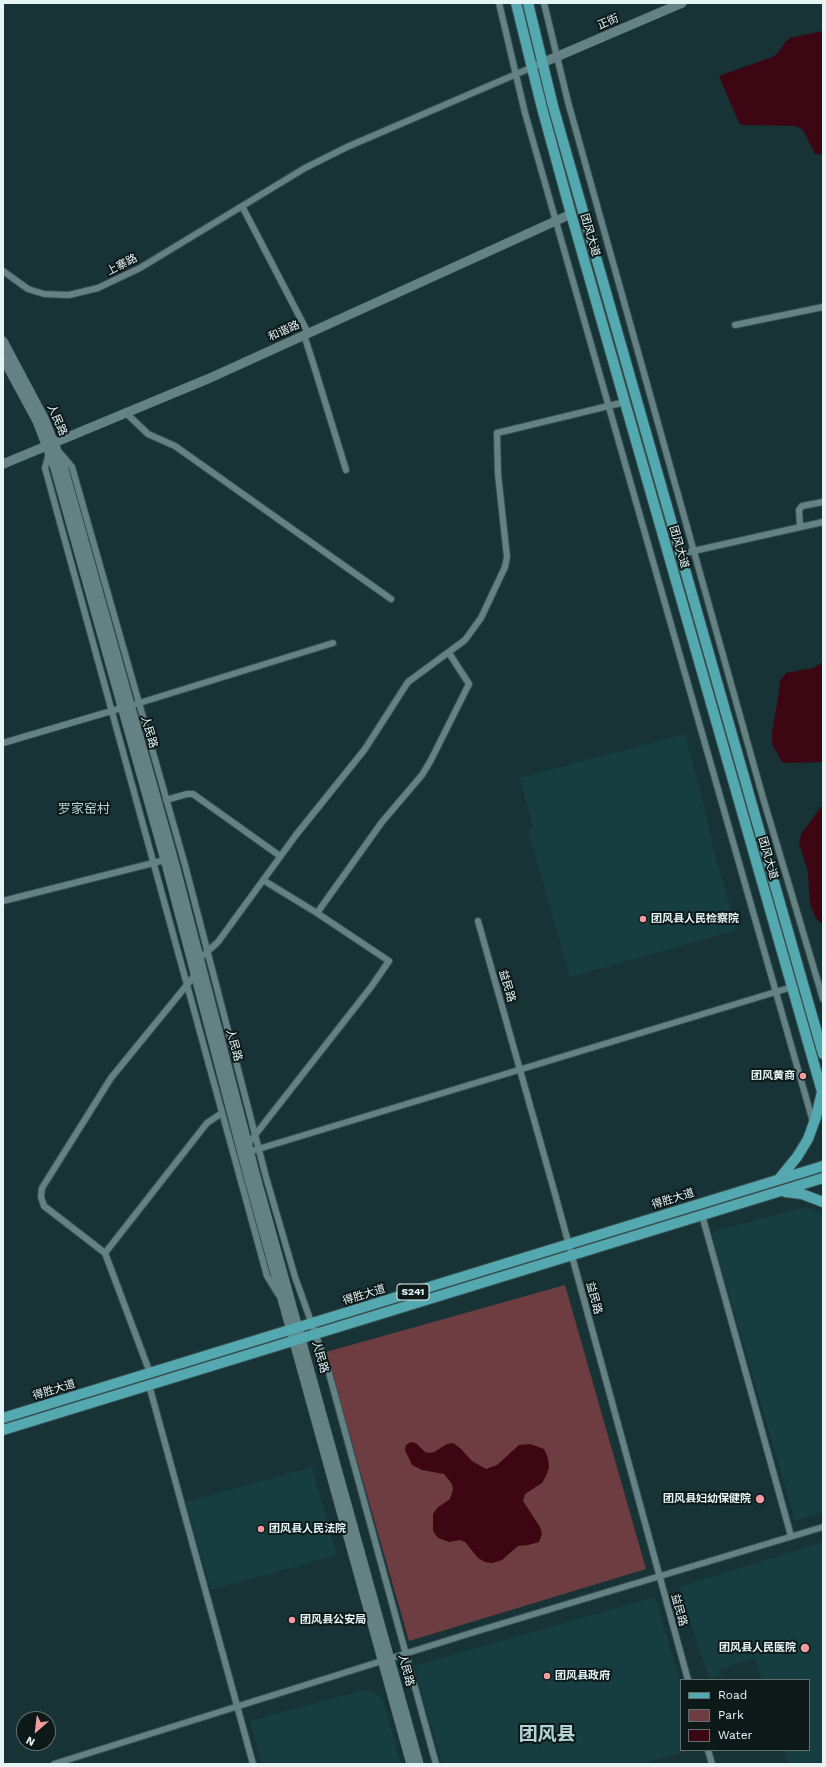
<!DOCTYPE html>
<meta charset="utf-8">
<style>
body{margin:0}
#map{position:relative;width:826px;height:1767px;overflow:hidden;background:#173335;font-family:"Work Sans",sans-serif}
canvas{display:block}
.frame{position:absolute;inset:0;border:4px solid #e5f5f6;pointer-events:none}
.legend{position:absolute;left:680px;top:1679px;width:130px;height:72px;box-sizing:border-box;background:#0d1819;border:1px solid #637071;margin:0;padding:5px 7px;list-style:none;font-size:12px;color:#e5f5f6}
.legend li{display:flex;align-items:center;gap:8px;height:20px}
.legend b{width:20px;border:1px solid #637071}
.north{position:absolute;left:16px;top:1711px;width:40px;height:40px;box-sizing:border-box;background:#0d1819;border:1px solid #637071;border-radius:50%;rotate:208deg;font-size:11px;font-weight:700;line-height:16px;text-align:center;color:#e5f5f6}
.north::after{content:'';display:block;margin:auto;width:14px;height:18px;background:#f49aa1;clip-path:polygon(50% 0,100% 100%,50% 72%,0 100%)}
</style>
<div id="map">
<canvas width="826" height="1767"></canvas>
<div class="frame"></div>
<ul class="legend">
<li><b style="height:5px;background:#54a9b0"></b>Road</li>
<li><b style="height:11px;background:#6d3d41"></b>Park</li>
<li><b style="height:11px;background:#3c0712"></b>Water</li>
</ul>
<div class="north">N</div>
</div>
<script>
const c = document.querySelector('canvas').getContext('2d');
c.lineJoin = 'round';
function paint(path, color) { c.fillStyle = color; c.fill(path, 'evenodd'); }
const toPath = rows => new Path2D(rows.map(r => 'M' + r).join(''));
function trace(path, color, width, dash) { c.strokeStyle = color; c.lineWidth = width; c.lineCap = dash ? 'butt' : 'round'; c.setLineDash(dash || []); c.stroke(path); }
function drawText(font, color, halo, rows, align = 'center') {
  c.font = font + ' "Work Sans","Noto Sans SC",sans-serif'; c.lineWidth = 4; c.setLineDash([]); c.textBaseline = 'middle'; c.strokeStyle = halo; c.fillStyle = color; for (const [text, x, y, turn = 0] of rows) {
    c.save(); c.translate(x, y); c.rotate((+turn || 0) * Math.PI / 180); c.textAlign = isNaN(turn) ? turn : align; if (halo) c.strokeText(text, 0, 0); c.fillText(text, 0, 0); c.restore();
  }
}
paint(toPath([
 [685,734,701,793,717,862,737,930,570,977,528,830,533,828,520,778],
 [806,1207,823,1215,823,1512,795,1521,711,1232],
 [312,1467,337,1555,211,1590,186,1502],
 [823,1542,823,1764,788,1764,784,1750,809,1750,809,1680,762,1680,755,1658,720,1669,722,1675,709,1679,679,1587],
 [655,1597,681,1685,681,1750,691,1750,642,1764,442,1764,414,1666],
 [364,1690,375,1693,383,1700,401,1764,262,1764,250,1721]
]), '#163e41');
paint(toPath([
 [565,1285,646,1569,409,1641,326,1352]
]), '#6d3d41');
paint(toPath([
 [823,31,823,155,815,154,803,130,796,126,743,125,739,123,719,76,772,57,777,54,786,41,790,38],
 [823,662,823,762,786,763,782,762,772,744,772,733,778,698,780,681,786,673,813,668],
 [823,804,823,925,816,918,810,904,808,872,799,843,801,834],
 [411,1442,416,1443,425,1452,429,1453,434,1452,447,1444,453,1443,460,1448,472,1461,486,1469,497,1465,519,1445,530,1444,544,1449,548,1458,549,1467,547,1474,542,1483,525,1494,523,1501,540,1527,542,1534,539,1542,528,1545,518,1546,502,1560,492,1563,485,1562,478,1558,465,1542,460,1540,449,1542,438,1538,433,1531,433,1514,437,1508,450,1499,453,1490,452,1484,444,1474,422,1470,412,1465,405,1450,406,1445]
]), '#3c0712');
const street = toPath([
 [499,3,525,113,813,1122],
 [544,3,568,102,763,798,823,999],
 [242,206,308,333],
 [3,271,28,289,44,294,69,295,98,288,140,268,305,168,347,147,542,63],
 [735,325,823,307],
 [304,335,314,366,346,470],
 [125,412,148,434,175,446,391,599],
 [49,453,45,468,267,1276,278,1294],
 [61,454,72,467,185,865,266,1177,295,1277,327,1366,436,1764],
 [800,526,799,510,802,506,823,502],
 [680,554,823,522],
 [136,704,333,643],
 [3,743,125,707],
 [166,800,187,794,193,794,280,856],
 [3,901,165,860],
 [317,913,382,822,422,775,431,760,469,684,449,653],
 [478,921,555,1194,688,1680],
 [199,959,218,942,296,835,365,749,408,682,465,640,481,618,505,567,507,557,498,474,497,433,625,402],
 [248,1144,371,987,389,961,317,913,263,880],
 [255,1150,792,987],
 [702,1215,791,1536],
 [105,1253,44,1206,41,1197,42,1188,111,1078,195,975],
 [150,1373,105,1253,207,1123,222,1113],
 [149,1385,253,1764],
 [708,1750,712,1764],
 [54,1764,471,1633,823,1527]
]);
const secondary = toPath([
 [542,63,682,3],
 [3,341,44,418,63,466,175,865,256,1177,419,1764],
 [3,358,37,421,55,468,167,867,249,1179,411,1764],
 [3,464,210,378,571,214]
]);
const primary = toPath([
 [516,3,542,108,571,214,823,1095],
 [528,3,553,106,823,1054],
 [779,1179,797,1157,808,1139,816,1117,822,1092],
 [785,1192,802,1194,823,1202],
 [3,1418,823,1166],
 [3,1430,823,1178]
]);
trace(street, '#374f51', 8);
trace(secondary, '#374f51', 10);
trace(primary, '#374f51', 12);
trace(street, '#648184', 6);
trace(secondary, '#648184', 9);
trace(primary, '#54a9b0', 10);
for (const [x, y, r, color] of [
 [643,919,4,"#f49aa1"],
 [803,1076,4,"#f49aa1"],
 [760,1499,5,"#f49aa1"],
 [261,1529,4,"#f49aa1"],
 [292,1620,4,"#f49aa1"],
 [805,1648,5,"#f49aa1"],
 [547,1676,4,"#f49aa1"]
]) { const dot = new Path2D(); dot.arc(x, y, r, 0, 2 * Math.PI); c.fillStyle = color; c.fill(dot); trace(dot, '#0d1819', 1.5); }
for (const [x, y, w] of [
 [413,1292,32]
]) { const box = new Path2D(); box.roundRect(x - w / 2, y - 8, w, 16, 3); c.fillStyle = '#0d1819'; c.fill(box); trace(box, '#e5f5f6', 1); }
drawText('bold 10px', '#e5f5f6', null, [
 ["S241",413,1292]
]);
drawText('11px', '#e5f5f6', '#0d1819', [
 ["正街",608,22,-23],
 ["团风大道",590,235,74],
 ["上寨路",122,265,-27],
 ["和谐路",284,331,-24],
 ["人民路",57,420,67],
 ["团风大道",679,547,74],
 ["人民路",149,732,74],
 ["团风大道",768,858,74],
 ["益民路",507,986,74],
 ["人民路",234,1045,75],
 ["得胜大道",673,1199,-17],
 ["得胜大道",364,1295,-17],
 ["益民路",594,1298,75],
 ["人民路",320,1357,74],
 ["得胜大道",54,1390,-17],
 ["益民路",679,1610,75],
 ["人民路",406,1670,75]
]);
drawText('bold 11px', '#e5f5f6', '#0d1819', [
 ["团风县人民检察院",651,919],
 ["团风黄商",795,1076,"right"],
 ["团风县妇幼保健院",751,1499,"right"],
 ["团风县人民法院",269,1529],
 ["团风县公安局",300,1620],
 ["团风县人民医院",796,1648,"right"],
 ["团风县政府",555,1676]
], 'left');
drawText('13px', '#b3d3d6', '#0d1819', [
 ["罗家窑村",84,809]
]);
drawText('bold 19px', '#b3d3d6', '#0d1819', [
 ["团风县",547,1734]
]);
</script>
